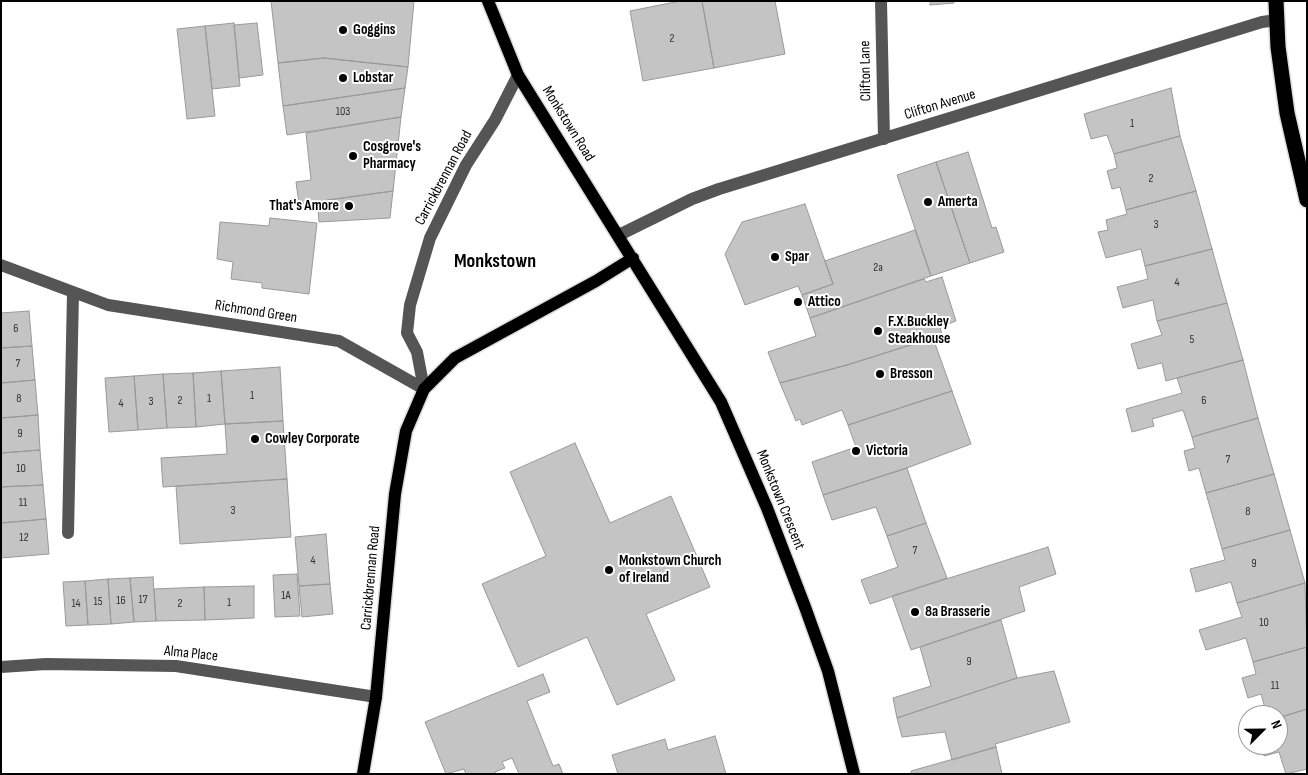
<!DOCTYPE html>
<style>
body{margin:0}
#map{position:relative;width:1308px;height:775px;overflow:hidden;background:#fff;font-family:"Sofia Sans Condensed",sans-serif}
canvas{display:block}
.frame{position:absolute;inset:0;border:2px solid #000;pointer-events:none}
.north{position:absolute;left:1238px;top:705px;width:50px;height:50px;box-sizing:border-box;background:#fff;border:1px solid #999;border-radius:50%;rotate:67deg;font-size:14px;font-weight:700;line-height:20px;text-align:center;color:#000}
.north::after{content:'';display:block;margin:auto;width:18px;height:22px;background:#000;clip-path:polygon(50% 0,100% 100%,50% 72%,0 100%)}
</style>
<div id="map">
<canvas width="1308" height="775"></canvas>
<div class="frame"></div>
<div class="north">N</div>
</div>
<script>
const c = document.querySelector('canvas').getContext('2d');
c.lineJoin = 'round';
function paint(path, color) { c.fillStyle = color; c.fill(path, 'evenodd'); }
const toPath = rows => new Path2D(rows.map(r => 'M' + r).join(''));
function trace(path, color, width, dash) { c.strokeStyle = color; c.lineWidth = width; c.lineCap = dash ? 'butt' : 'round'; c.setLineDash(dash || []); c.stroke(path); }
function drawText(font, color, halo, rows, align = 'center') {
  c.font = font + ' "Sofia Sans Condensed",sans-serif'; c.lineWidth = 4; c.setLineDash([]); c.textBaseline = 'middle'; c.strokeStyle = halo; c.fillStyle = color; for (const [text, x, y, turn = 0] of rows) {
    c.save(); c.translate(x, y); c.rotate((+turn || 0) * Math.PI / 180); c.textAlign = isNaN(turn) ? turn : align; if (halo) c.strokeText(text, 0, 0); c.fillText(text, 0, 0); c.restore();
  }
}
const building = toPath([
 [271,1,414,1,408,67,324,58,278,63,271,1],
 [680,1,702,1,714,68,643,81,630,11,680,1],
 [702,1,775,1,785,54,714,68,702,1],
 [930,1,953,1,954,3,930,5,930,1],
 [234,23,240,86,212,89,205,26,234,23],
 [257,23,263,75,239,78,234,25,257,23],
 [205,26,215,116,187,119,177,29,205,26],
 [324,58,408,67,405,88,283,106,278,63,324,58],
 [405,88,401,117,287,135,283,106,405,88],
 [1171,88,1180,136,1114,154,1107,135,1091,139,1084,114,1171,88],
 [401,117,393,191,299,204,296,182,311,180,306,133,401,117],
 [1180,136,1196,191,1126,210,1120,187,1112,189,1107,171,1117,168,1114,154,1180,136],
 [968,152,992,228,996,227,1004,252,970,263,936,162,968,152],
 [936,162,970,263,931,276,897,175,936,162],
 [393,191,390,218,319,222,318,209,308,210,307,203,393,191],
 [1196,191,1212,249,1145,266,1141,249,1106,258,1098,232,1108,230,1106,220,1127,214,1126,210,1196,191],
 [805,204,833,284,802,295,798,286,745,305,725,254,742,222,805,204],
 [270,218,317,223,309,294,262,288,262,283,231,279,233,262,217,259,220,222,269,226,270,218],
 [915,230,931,276,810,318,802,295,833,284,825,261,915,230],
 [1212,249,1227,303,1157,321,1153,300,1123,308,1117,287,1148,279,1145,266,1212,249],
 [942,277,956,321,940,327,942,335,847,365,780,383,768,352,816,336,810,318,924,279,926,282,942,277],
 [1227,303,1243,360,1166,381,1162,363,1138,369,1131,344,1162,335,1157,321,1227,303],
 [29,311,32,346,1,348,1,313,29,311],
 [933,338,952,391,848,425,842,410,802,425,800,419,796,421,780,383,847,365,933,338],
 [32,346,35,380,1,383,1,348,32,346],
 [1243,360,1258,418,1192,437,1183,410,1152,419,1154,426,1132,432,1126,409,1182,393,1177,378,1243,360],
 [280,367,283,421,225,424,221,371,280,367],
 [221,371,225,424,196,427,193,373,221,371],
 [193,373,196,427,167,428,163,374,193,373],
 [163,374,167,428,138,430,134,376,163,374],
 [134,376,138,430,109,432,105,378,134,376],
 [35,380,38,415,1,418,1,383,35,380],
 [952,391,971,444,907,468,823,495,812,462,856,447,848,425,952,391],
 [38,415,40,450,1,453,1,418,38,415],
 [1258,418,1274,474,1206,493,1199,468,1189,471,1184,451,1195,448,1192,437,1258,418],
 [283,421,287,479,163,487,161,458,227,454,225,424,283,421],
 [575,443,610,523,671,496,710,587,646,614,675,680,617,705,587,637,518,667,482,584,546,556,510,472,575,443],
 [40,450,43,485,1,487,1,453,40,450],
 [907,468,926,523,887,536,876,507,832,520,823,495,907,468],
 [1274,474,1290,530,1222,549,1206,493,1274,474],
 [287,479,291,537,180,544,176,486,287,479],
 [43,485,46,519,1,523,1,487,43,485],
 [46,519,49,554,1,558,1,523,46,519],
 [926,523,947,578,870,604,861,580,898,567,887,536,926,523],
 [1290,530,1305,583,1237,603,1231,582,1196,592,1190,569,1225,560,1222,549,1290,530],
 [326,534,330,584,299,586,295,537,326,534],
 [1048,547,1056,574,1019,587,1025,611,911,650,892,596,1048,547],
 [297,574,300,616,275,617,273,575,297,574],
 [153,577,156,621,134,622,130,578,153,577],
 [130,578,134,622,111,624,108,579,130,578],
 [108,579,111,624,88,625,85,581,108,579],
 [85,581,88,625,66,626,63,582,85,581],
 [1305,583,1307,647,1253,662,1246,638,1206,650,1199,630,1242,617,1237,603,1305,583],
 [330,584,333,614,302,617,299,586,330,584],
 [254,586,254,618,205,620,204,587,254,586],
 [204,587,205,620,156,621,154,589,204,587],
 [1001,620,1017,678,897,718,893,698,931,686,920,647,1001,620],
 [1307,647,1307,709,1278,718,1278,715,1267,715,1261,694,1248,698,1242,678,1256,674,1253,662,1307,647],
 [1054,671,1070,722,995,744,996,747,952,760,945,732,902,737,897,718,1017,678,1054,671],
 [543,674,550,692,527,701,553,766,559,764,563,774,519,774,512,758,502,762,505,768,495,772,496,774,466,774,464,769,446,774,425,722,543,674],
 [1307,709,1307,769,1286,774,1279,752,1264,756,1261,745,1278,745,1278,718,1307,709],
 [715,736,726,774,618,774,612,755,665,739,668,750,715,736],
 [996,747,1002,774,911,774,911,771,996,747]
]);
paint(building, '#c4c4c4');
trace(building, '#999', 1);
const major = toPath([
 [488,1,518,75,721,402,767,508,805,607,828,671,854,774],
 [363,774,376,697,395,494,406,431,424,389,455,358,596,281,633,258]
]);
const highway = toPath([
 [1276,1,1278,47,1287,113,1307,200]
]);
trace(major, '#dbdbdb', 15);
trace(highway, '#dbdbdb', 18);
trace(toPath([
 [881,1,884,139],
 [619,235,692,199,719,189,1262,22,1277,20],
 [1,265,108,305,339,341,424,389],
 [424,389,417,352,407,333,410,305,430,238,466,165,495,120,518,75],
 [68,533,73,293],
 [1,667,46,664,176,666,376,697]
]), '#555', 12);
trace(major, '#000', 12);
trace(highway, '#000', 15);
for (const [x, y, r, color] of [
 [343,30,5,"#000"],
 [343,78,5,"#000"],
 [353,156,5,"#000"],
 [928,202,5,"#000"],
 [349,206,5,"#000"],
 [775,257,5,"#000"],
 [798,302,5,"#000"],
 [878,331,5,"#000"],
 [880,374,5,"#000"],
 [255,439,5,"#000"],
 [856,451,5,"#000"],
 [609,570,5,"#000"],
 [915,612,5,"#000"]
]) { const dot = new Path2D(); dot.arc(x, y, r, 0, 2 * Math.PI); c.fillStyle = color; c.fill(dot); trace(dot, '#fff', 2); }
drawText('12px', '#313131', null, [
 ["2",672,39],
 ["103",343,112],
 ["1",1132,124],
 ["2",1151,179],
 ["3",1156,225],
 ["2a",878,268],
 ["4",1177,283],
 ["6",16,329],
 ["5",1192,340],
 ["7",18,364],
 ["1",252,396],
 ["8",19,399],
 ["1",209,399],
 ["2",180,401],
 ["6",1204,401],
 ["3",151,402],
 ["4",121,404],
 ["9",20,434],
 ["7",1228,460],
 ["10",21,469],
 ["11",23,503],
 ["3",233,511],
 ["8",1248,512],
 ["12",24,538],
 ["7",915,551],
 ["4",313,561],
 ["9",1254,564],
 ["1A",286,596],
 ["17",143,600],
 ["16",121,601],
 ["15",98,602],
 ["1",229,603],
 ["14",76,604],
 ["2",180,604],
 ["10",1264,623],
 ["9",969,662],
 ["11",1275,686]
]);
drawText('bold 15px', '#000', '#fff', [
 ["Goggins",353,30],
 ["Lobstar",353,78],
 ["Cosgrove's",363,147],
 ["Pharmacy",363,164],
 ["Amerta",938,202],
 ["That's Amore",339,206,"right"],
 ["Spar",785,257],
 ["Attico",808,302],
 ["F.X.Buckley",888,322],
 ["Steakhouse",888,339],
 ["Bresson",890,374],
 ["Cowley Corporate",265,439],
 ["Victoria",866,451],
 ["Monkstown Church",619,561],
 ["of Ireland",619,578],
 ["8a Brasserie",925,612]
], 'left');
drawText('15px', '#000', '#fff', [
 ["Clifton Lane",866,71,-91],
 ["Clifton Avenue",940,105,-17],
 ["Monkstown Road",568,124,58],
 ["Carrickbrennan Road",444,178,-62],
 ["Richmond Green",256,312,9],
 ["Monkstown Crescent",780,500,68],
 ["Carrickbrennan Road",371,578,-85],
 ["Alma Place",191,654,6]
]);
drawText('bold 20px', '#000', '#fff', [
 ["Monkstown",495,262]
]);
</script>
